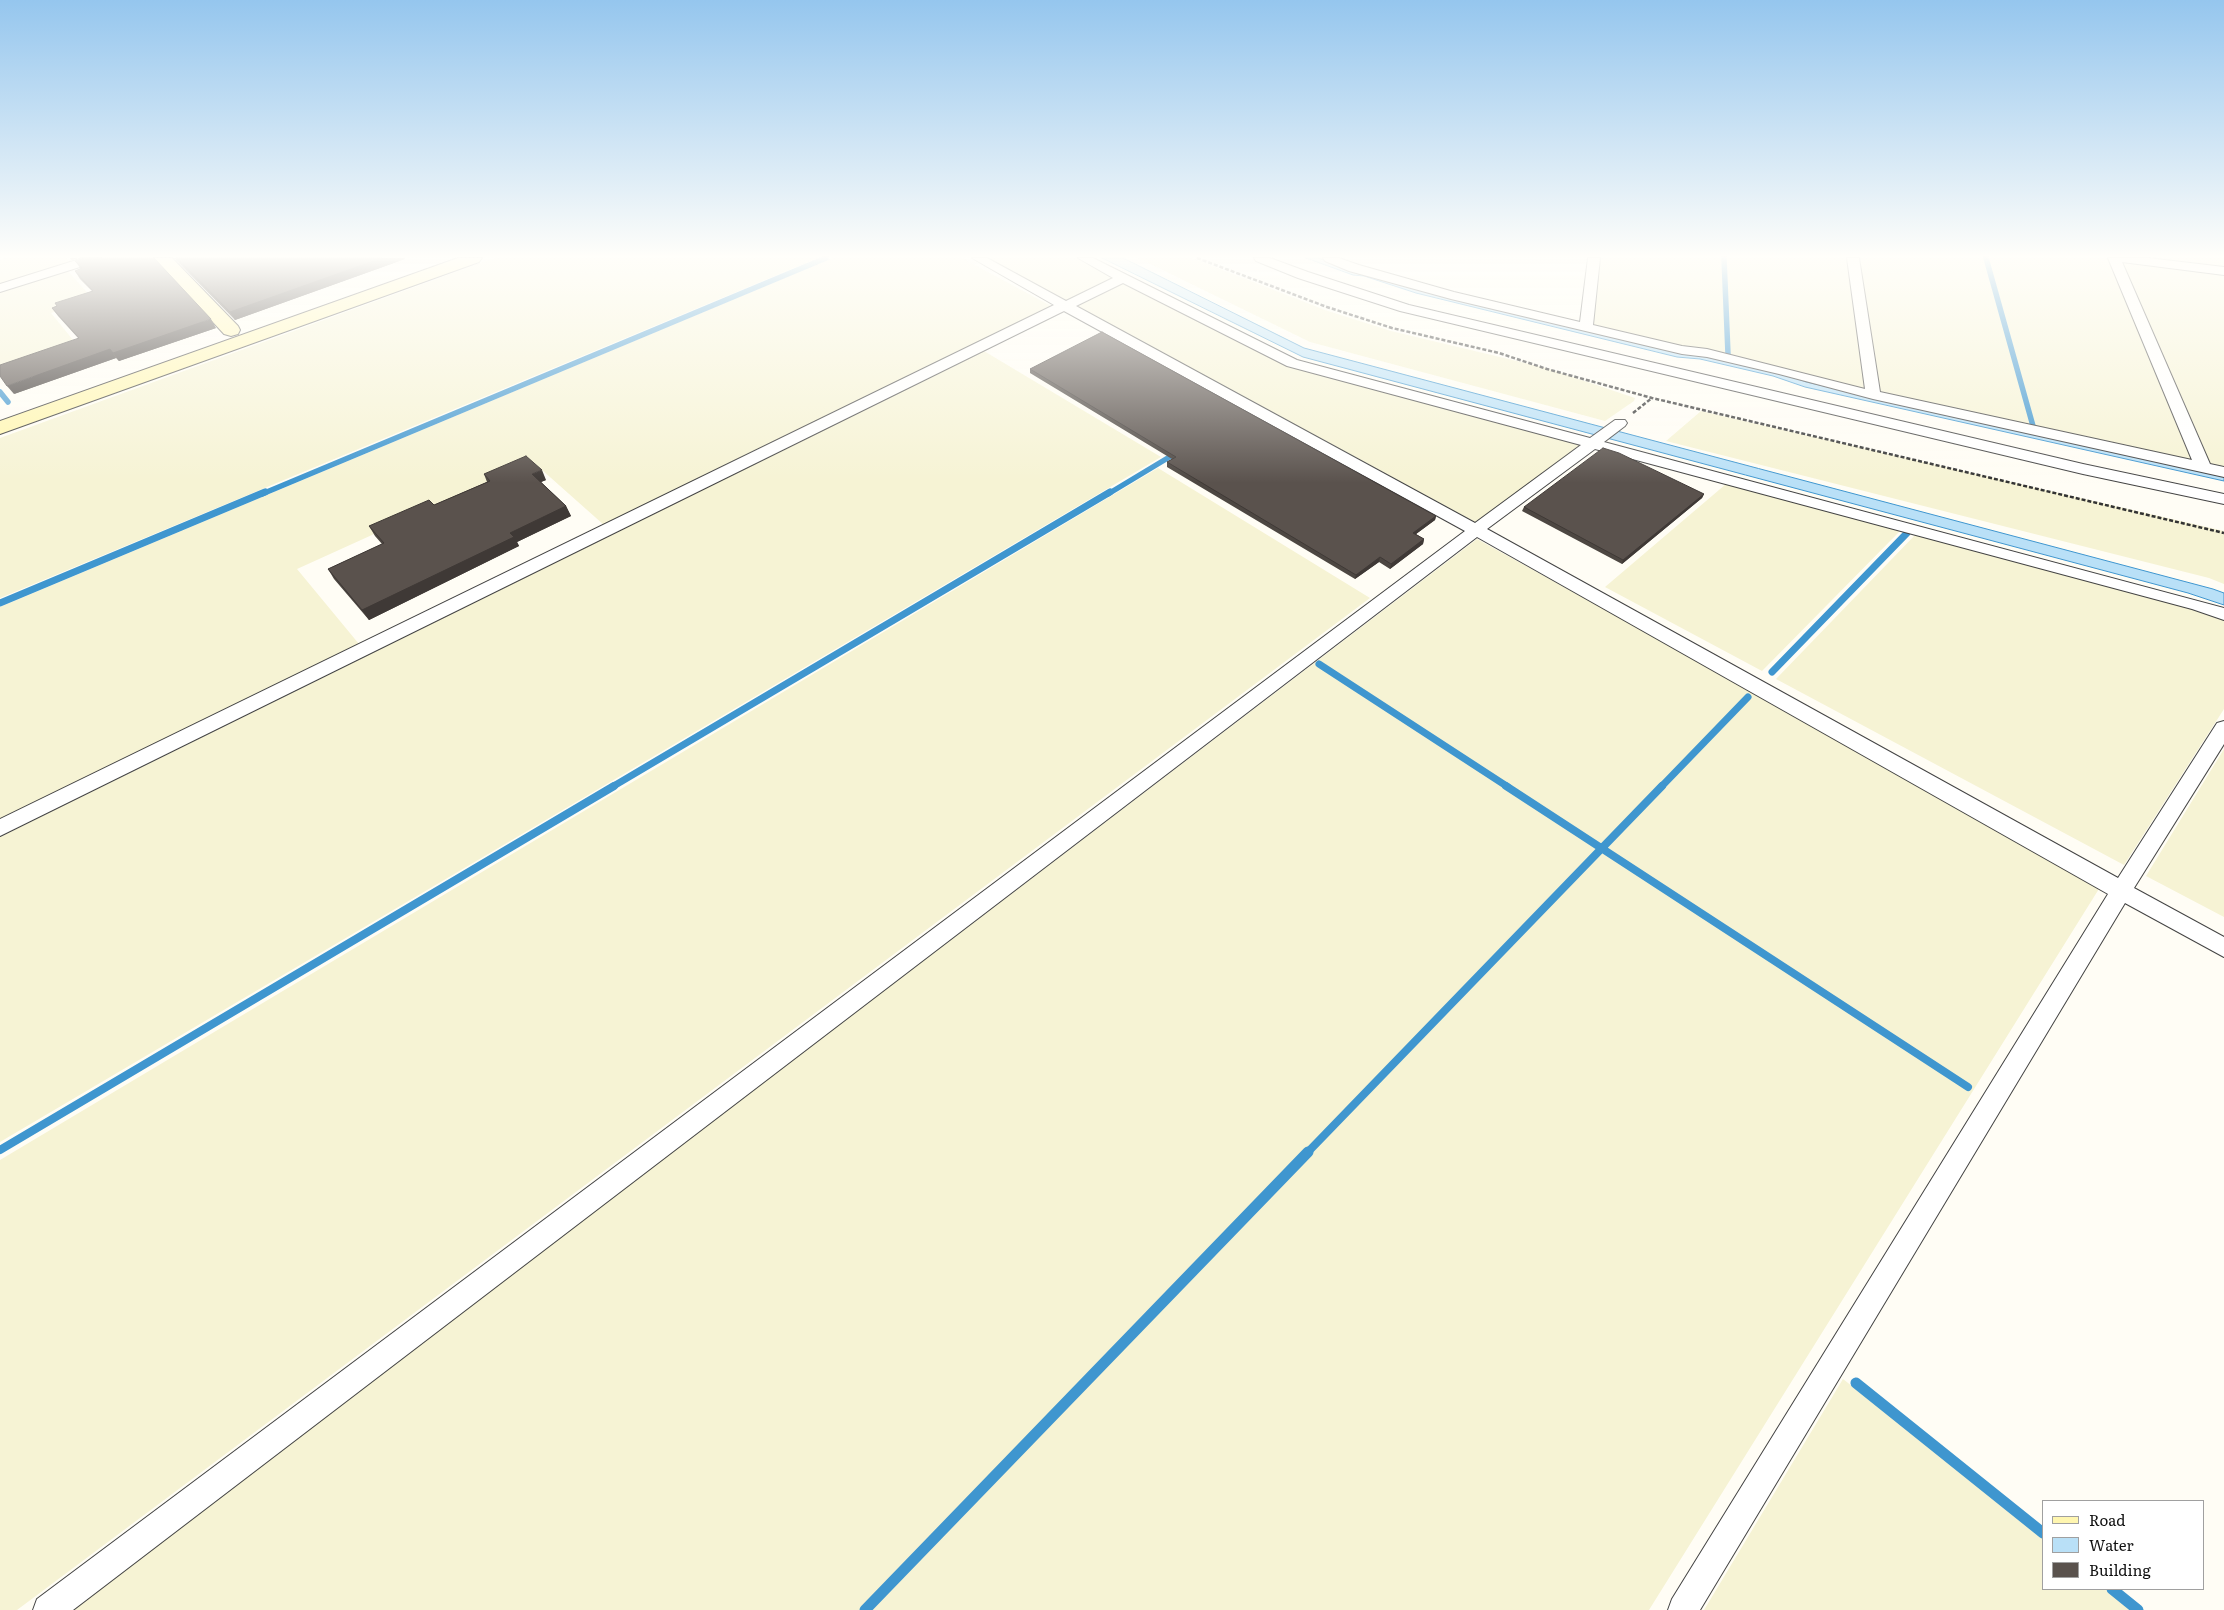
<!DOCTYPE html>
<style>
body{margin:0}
#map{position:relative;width:2224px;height:1610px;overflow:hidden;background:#fffdf5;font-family:Literata,serif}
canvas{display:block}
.legend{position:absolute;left:2042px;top:1500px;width:162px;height:90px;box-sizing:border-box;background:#fff;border:1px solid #a0a0a0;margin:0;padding:6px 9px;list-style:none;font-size:15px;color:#111}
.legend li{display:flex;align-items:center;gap:10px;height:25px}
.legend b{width:25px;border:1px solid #a0a0a0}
</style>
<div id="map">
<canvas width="2224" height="1610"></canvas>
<ul class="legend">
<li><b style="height:6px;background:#fff6b0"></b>Road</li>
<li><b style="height:14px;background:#b9e0f7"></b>Water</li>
<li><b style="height:14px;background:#5a524d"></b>Building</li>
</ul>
</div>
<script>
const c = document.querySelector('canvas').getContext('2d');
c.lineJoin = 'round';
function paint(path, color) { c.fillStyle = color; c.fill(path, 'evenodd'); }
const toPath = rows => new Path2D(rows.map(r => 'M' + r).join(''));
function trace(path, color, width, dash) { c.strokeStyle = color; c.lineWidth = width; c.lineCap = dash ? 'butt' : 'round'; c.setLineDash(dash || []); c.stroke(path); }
paint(toPath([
 [6,258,66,258,70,262,0,284,0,260],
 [494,258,818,258,0,598,0,438],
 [832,258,962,258,1051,306,604,525,533,462,297,569,359,644,0,820,0,607],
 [988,258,1079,258,1275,360,1579,444,1580,448,1477,523],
 [1138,258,1192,258,1325,310,1391,331,1546,368,1635,398,1634,401,1605,421,1310,342],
 [1598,258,1848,258,1868,387,1863,389,1807,376,1785,369,1683,348,1598,327,1591,323],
 [1858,258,2106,258,2110,259,2195,461,1880,393,1877,388],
 [2134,258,2224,258,2224,269],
 [2120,261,2224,273,2224,469,2208,466],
 [66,269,92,298,51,313,78,346,0,374,0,290],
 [984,351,1161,457,0,1142,0,837],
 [1701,411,2224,531,2224,584,2209,578,1666,441],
 [1158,468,1370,598,17,1610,0,1610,0,1160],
 [1726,484,1901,530,1762,671,1605,587],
 [1916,534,2224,617,2224,709,2124,865,1776,679],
 [1477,539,2102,884,1649,1610,72,1610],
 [2224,749,2224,917,2146,876],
 [1843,1379,2043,1537,2043,1589,2108,1589,2134,1610,1704,1610]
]), '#f6f3d4');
const water = toPath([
 [1102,258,1123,258,1304,348,2213,589,2224,593,2224,605,2188,593,1303,357,1102,258],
 [1306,258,1318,258,1355,271,1783,373,1806,382,2224,475,2224,481,1805,387,1773,376,1700,359,1677,357,1416,293,1364,276,1353,275,1306,258]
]);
paint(water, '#b9e0f7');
trace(water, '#3f96cf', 1);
trace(toPath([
 [1724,258,1728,354],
 [1986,258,2033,426],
 [0,392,8,402],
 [262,494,826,258],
 [1108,494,1176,453]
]), '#3f96cf', 5.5);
trace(toPath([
 [0,603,265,492],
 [1319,664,1508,787],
 [1772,672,1907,533],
 [612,787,1110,492],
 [1661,787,1748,697]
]), '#3f96cf', 7);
trace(toPath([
 [1506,786,1968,1087],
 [0,1150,614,786],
 [1306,1154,1662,786]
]), '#3f96cf', 8);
trace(toPath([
 [1856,1383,2043,1533],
 [2112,1589,2138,1610],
 [865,1610,1308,1152]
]), '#3f96cf', 11);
const street = toPath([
 [83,258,101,258,99,261,0,292,0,284,83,258],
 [972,258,987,258,1066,301,1113,278,1078,258,1093,258,1297,360,1590,438,1615,420,1625,420,1627,423,1625,426,1604,442,2224,608,2224,620,2192,609,1595,449,1487,529,2118,878,2217,723,2224,721,2224,744,2134,888,2224,937,2224,957,2125,903,1700,1610,1668,1610,1672,1599,2108,894,1477,537,73,1610,33,1610,37,1599,1465,531,1064,311,0,836,0,819,1054,305,972,258],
 [1123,283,1287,366,1581,445,1475,523,1076,306,1123,283],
 [1254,258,1270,258,1308,272,1409,305,2083,464,2224,494,2224,504,2083,474,1400,311,1298,278,1256,261,1254,258],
 [1323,258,1339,258,1359,265,1454,292,1580,322,1588,258,1600,258,1593,325,1682,346,1707,349,1865,389,1847,258,1859,258,1880,392,2192,460,2108,258,2148,258,2224,267,2224,275,2122,262,2210,464,2224,467,2224,477,1873,399,1779,374,1707,357,1682,354,1451,299,1349,271,1325,261,1323,258]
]);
const secondary = toPath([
 [154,258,172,258,238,326,240,330,238,334,231,336,224,334,154,258],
 [458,258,482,258,479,262,0,434,0,421,458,258]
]);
trace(street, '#444', 2);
trace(secondary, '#333', 2);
trace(toPath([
 [1197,258,1327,307,1392,328,1499,353,1547,369,1652,398,2224,533],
 [1633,413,1652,398]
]), '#333', 2.5, [4, 2]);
paint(street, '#fff');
paint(secondary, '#fff6b0');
paint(toPath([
 [174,258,404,258,405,259,235,320],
 [75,261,216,328,119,361,116,358,14,394,78,338,58,316,52,308,92,291,80,279,75,271,81,269],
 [1030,369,1436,516,1435,520,1416,534,1424,539,1423,544,1390,569,1379,562,1355,579,1167,467,1167,462,1172,459,1030,373],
 [484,474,546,480,541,482,566,506,571,516,517,542,519,546,369,620,334,579,328,569,382,544,375,536,369,526,434,505,487,482],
 [1704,494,1702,498,1622,564,1522,511,1524,507]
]), '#4d4742');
paint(toPath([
 [70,258,78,258,72,260],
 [382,258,404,258,405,259,235,320,230,312],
 [211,319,216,328,119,361,113,353],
 [110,349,116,358,14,394,7,386],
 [542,470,546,480,536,484,532,474],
 [1704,494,1702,498,1622,564,1623,560],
 [566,506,571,516,517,542,519,546,369,620,362,610,510,533],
 [1436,516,1435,520,1412,537,1413,533],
 [1424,539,1423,544,1390,569,1391,564],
 [1380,557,1379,562,1355,579,1356,575]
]), '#3f3936');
const building = toPath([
 [84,258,154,258,211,319,113,353,110,349,7,386,0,376,0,365,79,338,52,308,57,306,55,303,93,291,75,271,82,268,75,261,84,258],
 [177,258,382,258,230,312,177,258],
 [1102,332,1436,516,1413,533,1424,539,1391,564,1380,557,1356,575,1167,462,1176,457,1030,369,1102,332],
 [1603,448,1619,453,1704,494,1623,560,1524,507,1603,448],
 [526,456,542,470,532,474,566,506,510,533,514,537,362,610,328,569,384,543,369,526,429,500,434,505,490,481,484,474,526,456]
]);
paint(building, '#5a524d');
trace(building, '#3f3936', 1);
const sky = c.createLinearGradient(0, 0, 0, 483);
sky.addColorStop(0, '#95c6ee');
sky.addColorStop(0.53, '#fffefa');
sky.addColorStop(1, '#fffefa00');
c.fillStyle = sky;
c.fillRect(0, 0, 2224, 483);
</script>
